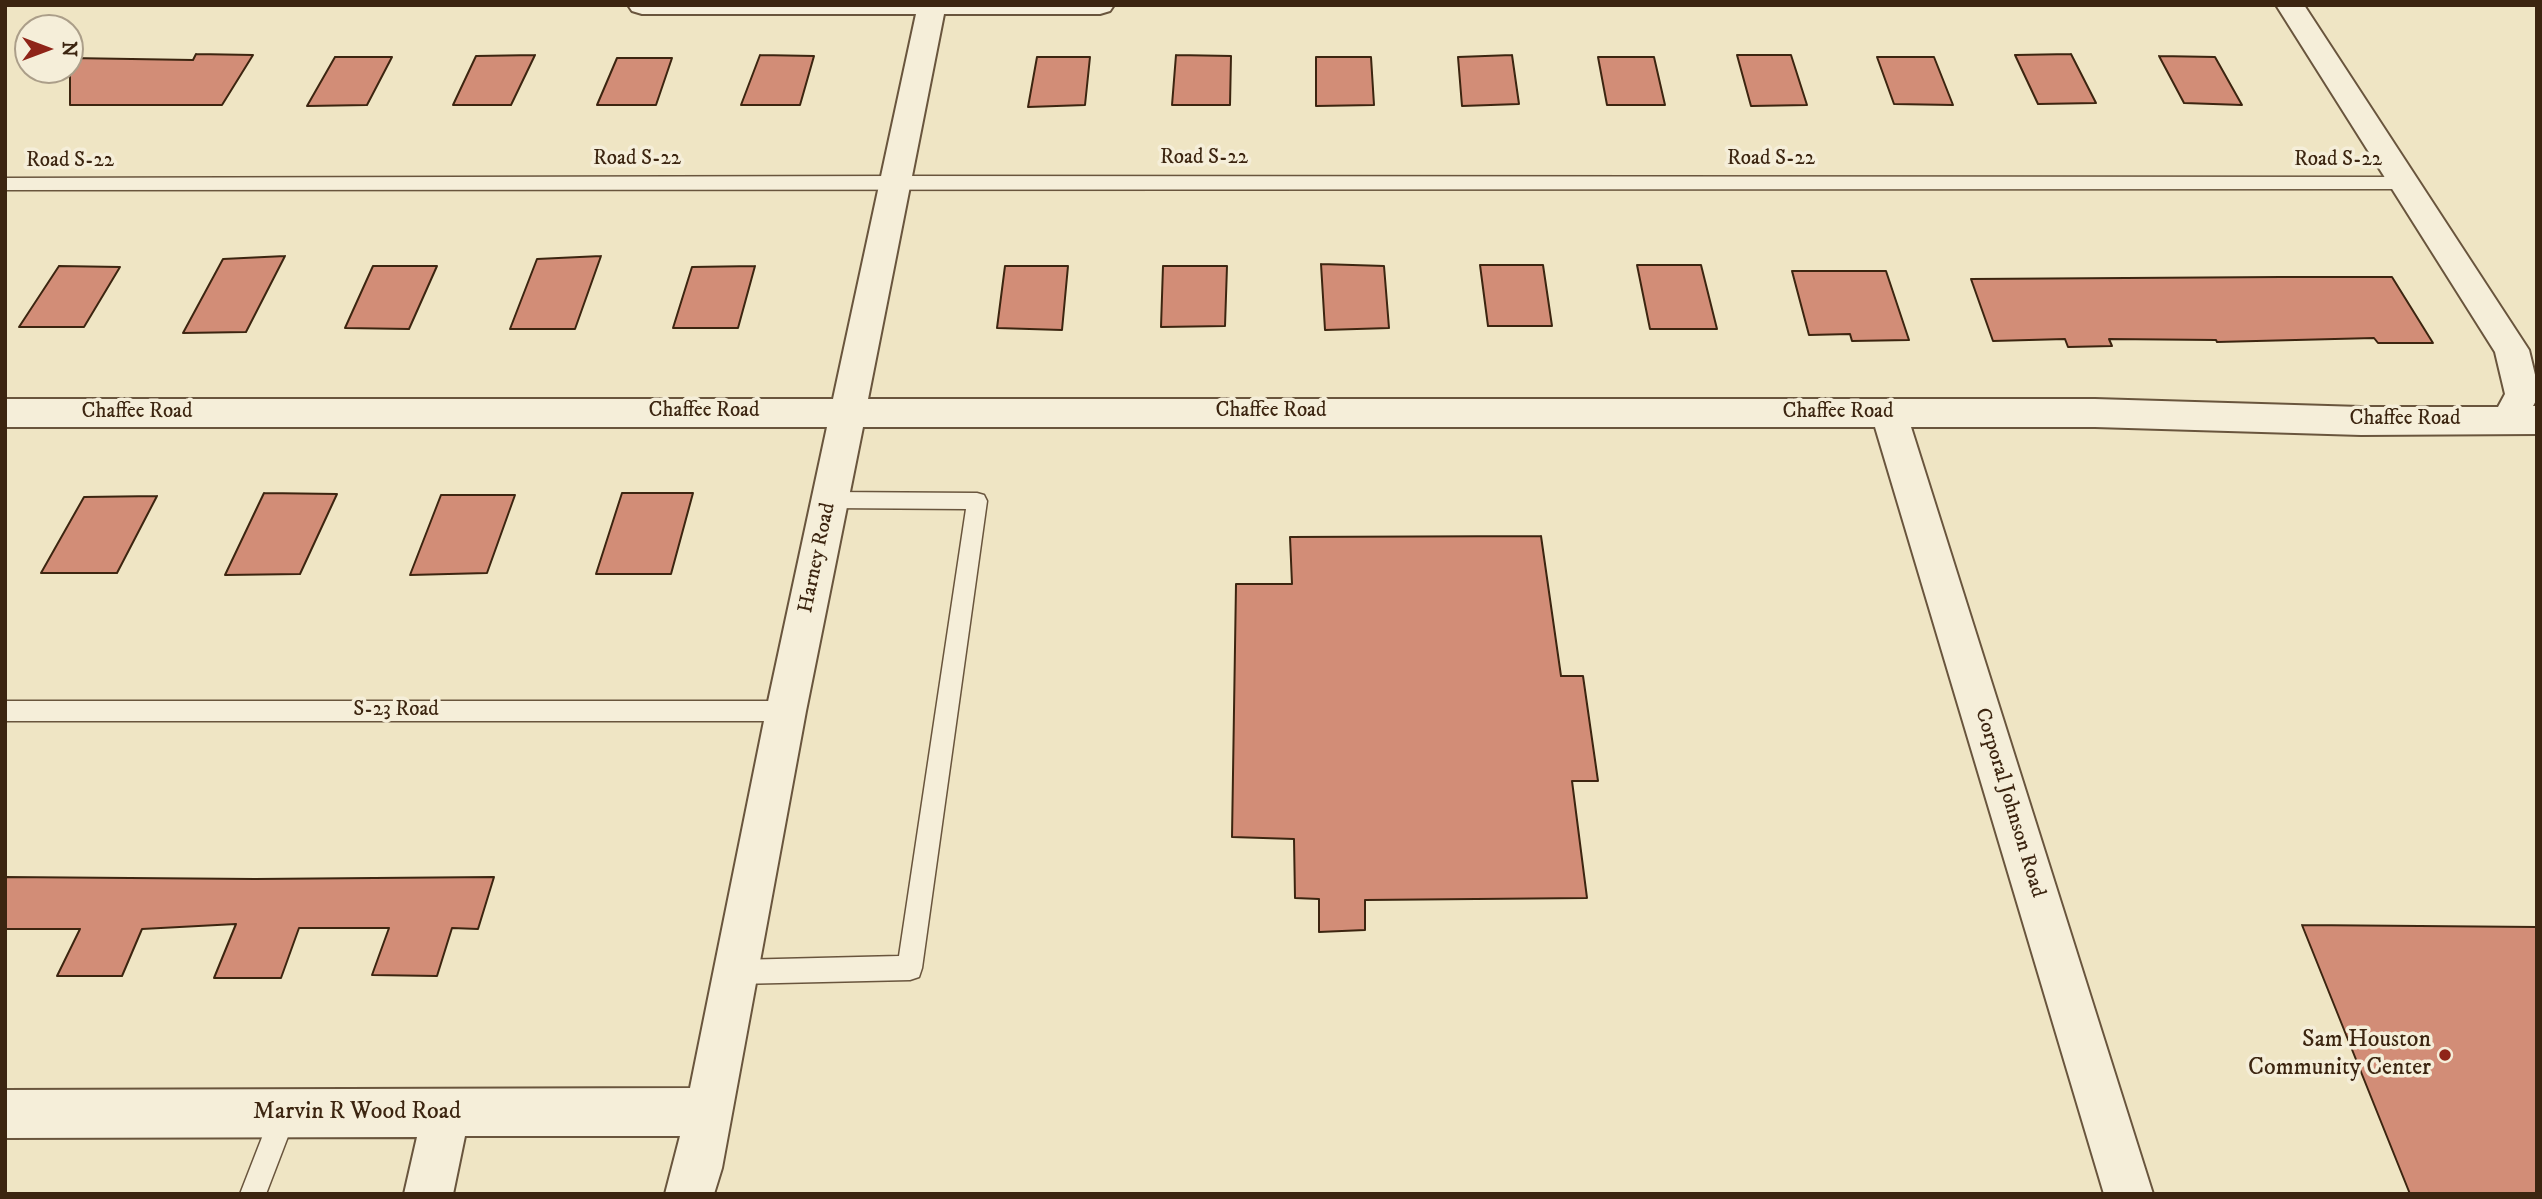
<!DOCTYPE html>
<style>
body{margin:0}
#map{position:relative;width:2542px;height:1199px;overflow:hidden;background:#efe5c4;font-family:"IM FELL DW Pica",serif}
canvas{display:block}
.frame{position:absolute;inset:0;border:7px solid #3c2510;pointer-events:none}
.north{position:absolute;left:14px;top:14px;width:70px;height:70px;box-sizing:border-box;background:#f5eed9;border:2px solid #ab9e89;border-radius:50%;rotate:90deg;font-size:19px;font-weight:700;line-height:28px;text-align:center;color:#3c2510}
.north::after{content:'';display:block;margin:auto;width:24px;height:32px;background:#8f2418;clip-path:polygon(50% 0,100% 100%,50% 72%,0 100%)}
</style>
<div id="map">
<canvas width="2542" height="1199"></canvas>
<div class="frame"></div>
<div class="north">N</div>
</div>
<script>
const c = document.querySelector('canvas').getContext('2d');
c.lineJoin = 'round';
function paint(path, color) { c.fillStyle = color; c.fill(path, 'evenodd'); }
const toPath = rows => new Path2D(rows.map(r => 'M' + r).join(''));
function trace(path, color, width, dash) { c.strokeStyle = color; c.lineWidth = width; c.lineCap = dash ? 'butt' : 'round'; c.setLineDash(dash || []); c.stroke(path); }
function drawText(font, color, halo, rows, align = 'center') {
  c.font = font + ' "IM FELL DW Pica",serif'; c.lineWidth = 7; c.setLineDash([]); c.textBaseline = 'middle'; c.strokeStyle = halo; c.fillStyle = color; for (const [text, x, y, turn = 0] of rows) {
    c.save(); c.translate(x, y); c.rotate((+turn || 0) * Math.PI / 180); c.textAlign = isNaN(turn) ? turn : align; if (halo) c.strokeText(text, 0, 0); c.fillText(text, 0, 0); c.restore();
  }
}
const building = toPath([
 [196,54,253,55,222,105,70,105,70,58,193,60,196,54],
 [2071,54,2096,103,2038,104,2015,55,2071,54],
 [535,55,511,105,453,105,476,56,535,55],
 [760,55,814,56,800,105,741,105,760,55],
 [1176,55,1231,56,1230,105,1172,105,1176,55],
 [1512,55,1519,104,1462,106,1458,57,1512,55],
 [1737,55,1791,55,1807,105,1751,106,1737,55],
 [2159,56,2215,57,2242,105,2184,103,2159,56],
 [335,57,392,57,367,105,307,106,335,57],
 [1037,57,1090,57,1085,105,1028,107,1037,57],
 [1316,57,1371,57,1374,105,1316,106,1316,57],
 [1598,57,1654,57,1665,105,1607,105,1598,57],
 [1877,57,1934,57,1953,105,1894,104,1877,57],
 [617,58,672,58,656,105,597,105,617,58],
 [285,256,246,332,183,333,223,259,285,256],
 [601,256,575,329,510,329,537,259,601,256],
 [1321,264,1384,266,1389,328,1325,330,1321,264],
 [1480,265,1543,265,1552,326,1488,326,1480,265],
 [1637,265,1701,265,1717,329,1650,329,1637,265],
 [59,266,120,267,84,327,19,327,59,266],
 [373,266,437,266,409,329,345,328,373,266],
 [755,266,738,328,673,328,692,267,755,266],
 [1005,266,1068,266,1062,330,997,328,1005,266],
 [1163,266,1227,266,1225,326,1161,327,1163,266],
 [1792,271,1886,271,1909,340,1852,341,1850,334,1809,335,1792,271],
 [2281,277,2392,277,2433,343,2378,343,2374,338,2217,342,2216,340,2109,339,2112,346,2068,347,2065,339,1993,341,1971,279,2281,277],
 [264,493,337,494,300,574,225,575,264,493],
 [622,493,693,493,671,574,596,574,622,493],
 [441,495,515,495,487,573,410,575,441,495],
 [157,496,117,573,41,573,84,497,157,496],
 [1541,536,1561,676,1583,676,1598,781,1572,781,1587,898,1365,900,1365,930,1319,932,1319,899,1295,898,1294,839,1232,837,1236,584,1292,584,1290,537,1541,536],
 [5,877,255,879,494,877,478,929,452,928,437,976,372,975,389,928,299,928,281,978,214,978,236,924,142,929,122,976,57,976,80,929,5,929,5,877],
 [2302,925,2537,927,2537,1194,2410,1194,2302,925]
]);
paint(building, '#d28d77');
trace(building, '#3c2510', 2);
const lane = toPath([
 [896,176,2402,177,2410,183,2402,189,5,190,5,178,896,176],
 [830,492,977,493,984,495,987,501,922,968,919,977,910,980,736,984,727,981,724,972,727,963,736,960,899,956,966,509,830,508,823,506,820,500,823,494,830,492],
 [5,701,786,701,794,704,797,711,794,718,786,721,5,721,5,701],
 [284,1100,293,1104,297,1113,266,1194,240,1194,275,1104,284,1100]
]);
const street = toPath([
 [628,5,1114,5,1110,11,1100,14,944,14,868,399,2095,399,2361,407,2498,407,2505,394,2495,352,2276,5,2304,5,2529,350,2537,383,2537,399,2533,406,2537,406,2537,434,2361,435,2095,427,1911,427,2153,1194,2104,1194,1875,427,863,427,806,711,722,1168,714,1194,665,1194,680,1136,465,1136,453,1194,404,1194,417,1137,5,1138,5,1090,690,1088,766,711,827,427,5,427,5,399,833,399,916,14,642,14,632,11,628,5]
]);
trace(lane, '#69553d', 3);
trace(street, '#69553d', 4);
paint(lane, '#f5eed9');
paint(street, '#f5eed9');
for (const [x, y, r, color] of [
 [2445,1055,7,"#8f2418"]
]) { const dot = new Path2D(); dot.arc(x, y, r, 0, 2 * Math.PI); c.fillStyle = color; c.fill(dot); trace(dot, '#f5eed9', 2.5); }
drawText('21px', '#3c2510', '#f5eed9', [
 ["Road S-22",1204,159],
 ["Road S-22",637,160],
 ["Road S-22",1771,160],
 ["Road S-22",2338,161],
 ["Road S-22",70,162],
 ["Chaffee Road",704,412],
 ["Chaffee Road",1271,412],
 ["Chaffee Road",137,413],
 ["Chaffee Road",1838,413],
 ["Chaffee Road",2405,420],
 ["Harney Road",818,558,-78],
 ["S-23 Road",396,711],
 ["Corporal Johnson Road",2009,803,73]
]);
drawText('24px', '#3c2510', '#f5eed9', [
 ["Sam Houston",2431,1041],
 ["Community Center",2431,1069]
], 'right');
drawText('24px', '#3c2510', '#f5eed9', [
 ["Marvin R Wood Road",357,1113]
]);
</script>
